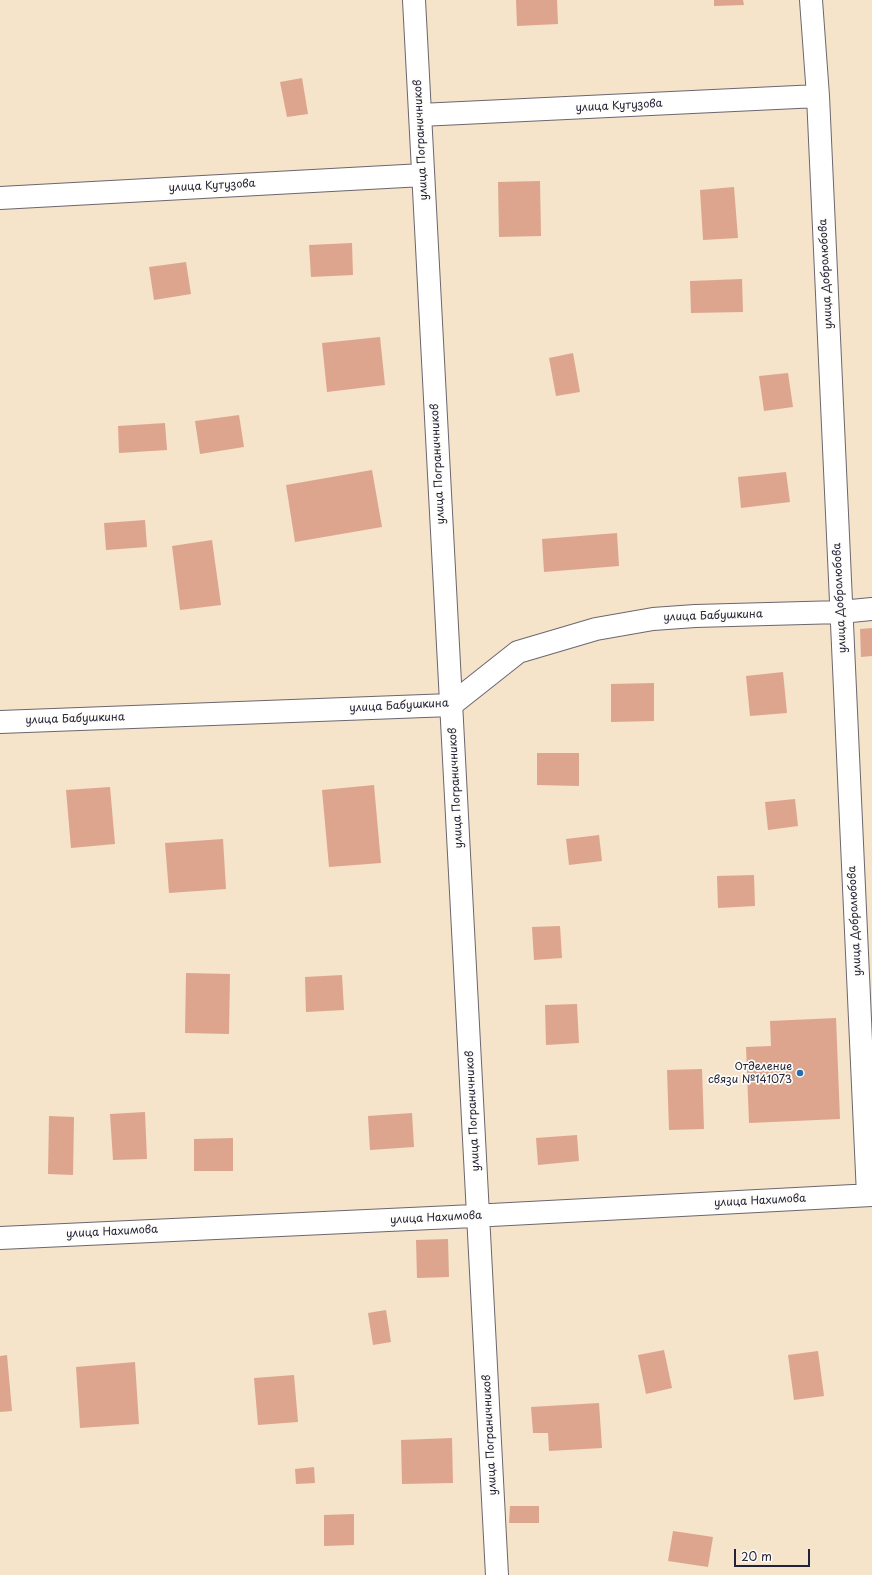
<!DOCTYPE html>
<meta charset="utf-8">
<style>
body{margin:0}
#map{position:relative;width:872px;height:1575px;overflow:hidden;background:#f5e3ca;font-family:"Playpen Sans",sans-serif}
canvas{display:block}
.scale{position:absolute;left:734px;top:1549px;width:76px;height:18px;box-sizing:border-box;border:2px solid #22223b;border-top:0;padding-left:5px;font-size:12px;line-height:14px;white-space:nowrap;color:#22223b;-webkit-text-stroke:3px #fdfcf7;paint-order:stroke}
</style>
<div id="map">
<canvas width="872" height="1575"></canvas>
<div class="scale">20 m</div>
</div>
<script>
const c = document.querySelector('canvas').getContext('2d');
c.lineJoin = 'round';
function paint(path, color) { c.fillStyle = color; c.fill(path, 'evenodd'); }
const toPath = rows => new Path2D(rows.map(r => 'M' + r).join(''));
function trace(path, color, width, dash) { c.strokeStyle = color; c.lineWidth = width; c.lineCap = dash ? 'butt' : 'round'; c.setLineDash(dash || []); c.stroke(path); }
function drawText(font, color, halo, rows, align = 'center') {
  c.font = font + ' "Playpen Sans",sans-serif'; c.lineWidth = 3.5; c.setLineDash([]); c.textBaseline = 'middle'; c.strokeStyle = halo; c.fillStyle = color; for (const [text, x, y, turn = 0] of rows) {
    c.save(); c.translate(x, y); c.rotate((+turn || 0) * Math.PI / 180); c.textAlign = isNaN(turn) ? turn : align; if (halo) c.strokeText(text, 0, 0); c.fillText(text, 0, 0); c.restore();
  }
}
paint(toPath([
 [516,0,557,0,558,24,517,26],
 [714,0,743,0,744,5,714,6],
 [302,78,308,114,287,117,280,82],
 [540,181,541,236,499,237,498,182],
 [734,187,738,238,703,240,700,190],
 [352,243,353,275,311,277,309,245],
 [186,262,191,294,154,300,149,267],
 [742,279,743,312,691,313,690,281],
 [380,337,385,385,327,392,322,343],
 [573,353,580,392,556,396,549,358],
 [788,373,793,407,764,411,759,376],
 [239,415,244,447,200,454,195,421],
 [165,423,167,450,119,453,118,426],
 [372,470,382,527,295,542,286,485],
 [786,472,790,502,741,508,738,477],
 [145,520,147,547,106,550,104,523],
 [617,533,619,566,544,572,542,539],
 [212,540,221,605,180,610,172,546],
 [872,628,872,656,861,657,860,629],
 [783,672,787,713,750,716,746,676],
 [654,683,654,721,611,722,611,684],
 [537,753,579,753,579,786,537,785],
 [374,785,381,863,329,867,322,790],
 [110,787,115,844,71,848,66,790],
 [795,799,798,826,768,830,765,802],
 [599,835,602,861,569,865,566,839],
 [223,839,226,889,169,893,165,843],
 [754,875,755,906,718,908,717,876],
 [560,926,562,958,534,960,532,927],
 [186,973,230,974,229,1034,185,1033],
 [342,975,344,1010,306,1012,305,977],
 [577,1004,579,1043,546,1045,545,1005],
 [836,1018,840,1119,749,1123,746,1047,771,1046,770,1021],
 [702,1069,704,1129,669,1130,667,1070],
 [145,1112,147,1159,113,1160,110,1114],
 [412,1113,414,1147,370,1150,368,1116],
 [49,1116,74,1117,73,1175,48,1174],
 [577,1135,579,1161,538,1165,536,1138],
 [233,1138,233,1171,194,1171,194,1139],
 [448,1239,449,1277,417,1278,416,1240],
 [386,1310,391,1342,373,1345,368,1313],
 [664,1350,672,1388,646,1394,638,1355],
 [818,1351,824,1396,794,1400,788,1355],
 [7,1355,12,1411,0,1412,0,1356],
 [135,1362,139,1424,80,1428,76,1367],
 [294,1375,298,1422,258,1425,254,1378],
 [599,1403,602,1448,549,1451,548,1433,533,1433,531,1407],
 [452,1438,453,1483,402,1484,401,1440],
 [314,1467,315,1483,296,1484,295,1469],
 [510,1506,539,1506,539,1523,509,1523],
 [354,1514,354,1545,324,1546,324,1515],
 [673,1531,713,1537,708,1567,668,1561]
]), '#dea58e');
const street = toPath([
 [414,0,497,1575],
 [811,0,818,96,868,1195],
 [420,115,818,96],
 [0,198,423,175],
 [0,722,451,705,518,652,596,629,653,619,695,616,841,612,872,609],
 [0,1238,453,1217,872,1195]
]);
trace(street, '#6c666d', 24);
trace(street, '#fff', 22);
for (const [x, y, r, color] of [
 [800,1073,4,"#1f6fb2"]
]) { const dot = new Path2D(); dot.arc(x, y, r, 0, 2 * Math.PI); c.fillStyle = color; c.fill(dot); trace(dot, '#fdfcf7', 1.5); }
drawText('11px', '#22223b', '#fdfcf7', [
 ["улица Кутузова",619,106,-3],
 ["улица Пограничников",421,140,-93],
 ["улица Кутузова",212,186,-3],
 ["улица Добролюбова",826,274,-93],
 ["улица Пограничников",438,464,-93],
 ["улица Добролюбова",840,598,-93],
 ["улица Бабушкина",713,616,-2],
 ["улица Бабушкина",399,706,-3],
 ["улица Бабушкина",75,719,-2],
 ["улица Пограничников",456,788,-93],
 ["улица Добролюбова",855,921,-93],
 ["улица Пограничников",473,1111,-93],
 ["улица Нахимова",760,1201,-3],
 ["улица Нахимова",436,1218,-3],
 ["улица Нахимова",112,1232,-3],
 ["улица Пограничников",490,1435,-93]
]);
drawText('11px', '#22223b', '#fdfcf7', [
 ["Отделение",792,1067],
 ["связи №141073",792,1080]
], 'right');
</script>
